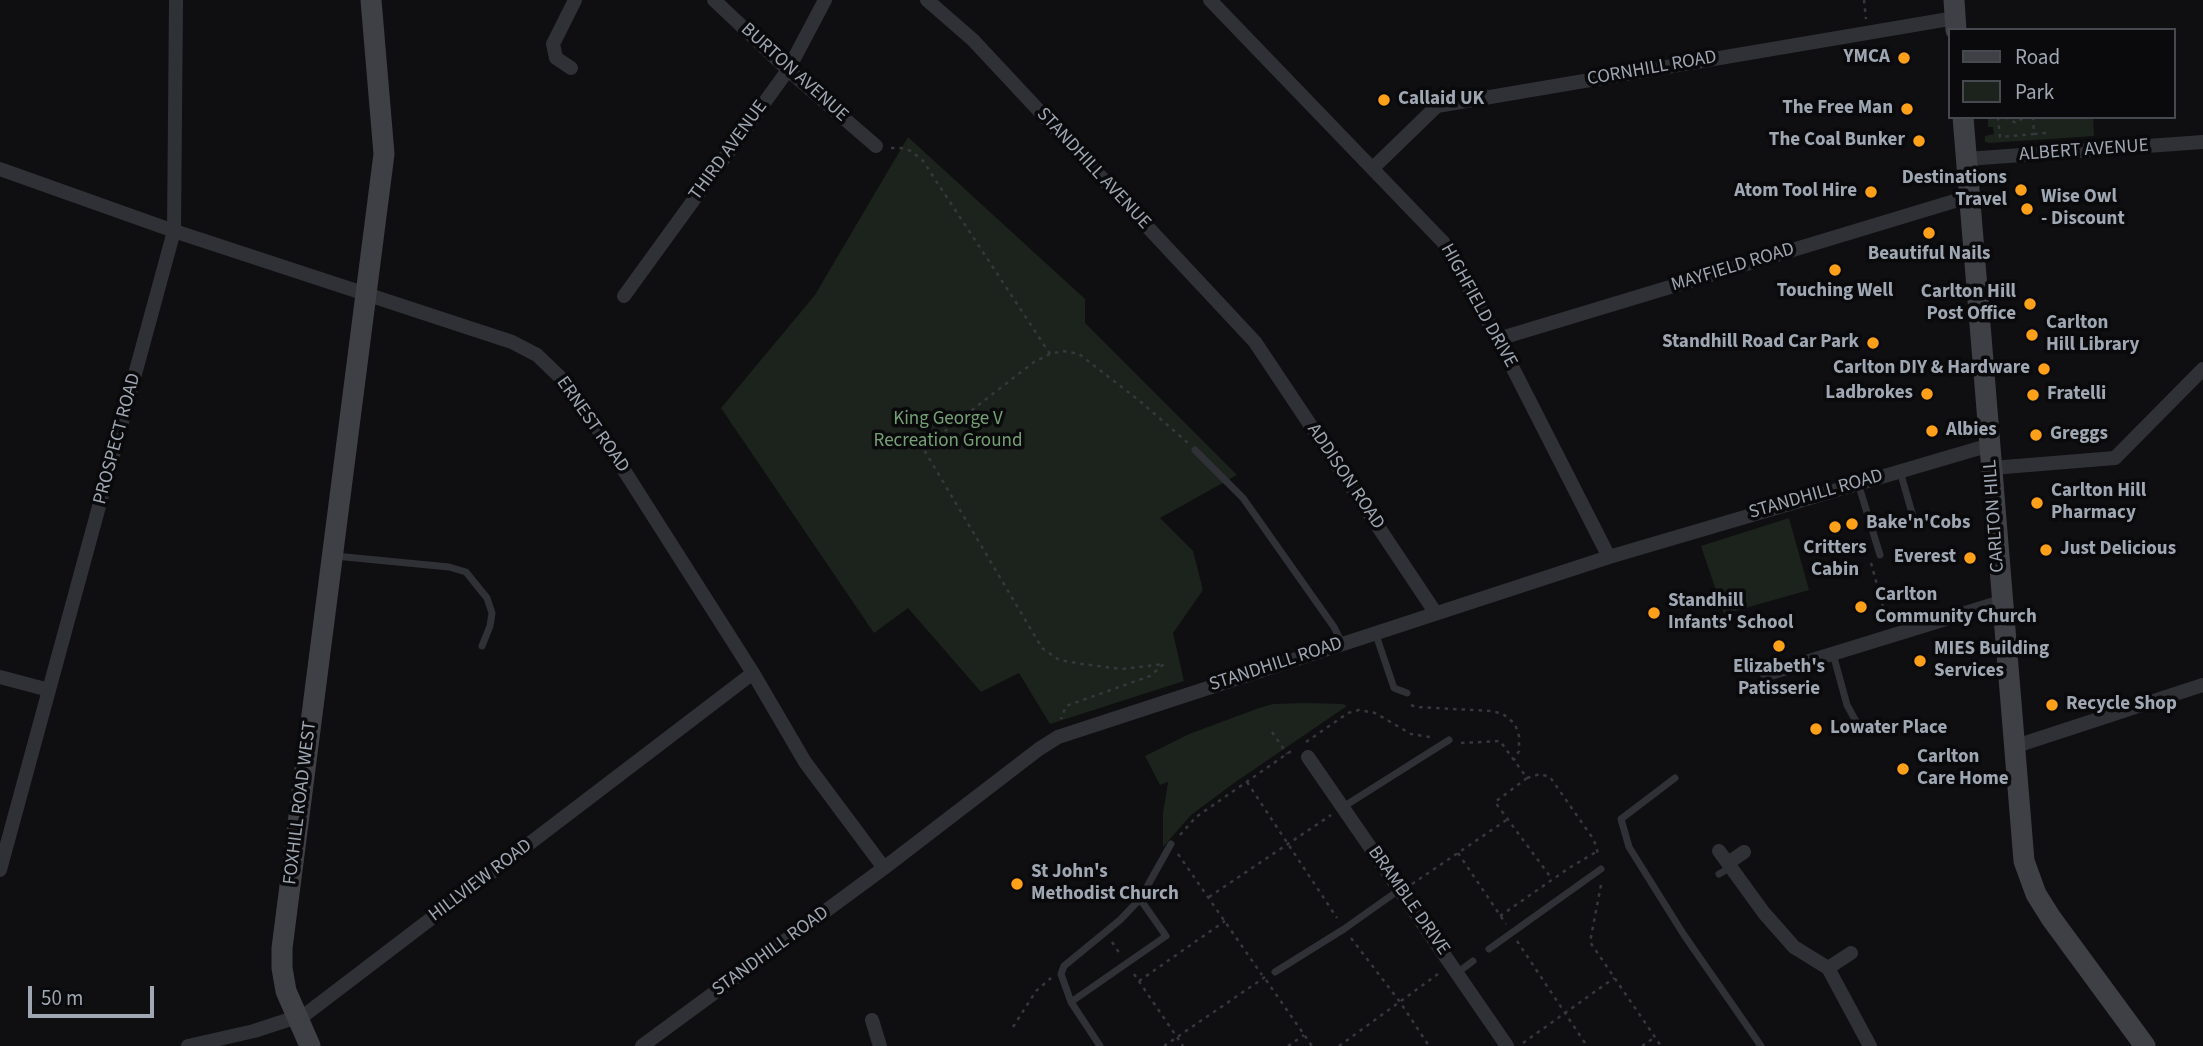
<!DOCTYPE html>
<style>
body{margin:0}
#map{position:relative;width:2203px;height:1046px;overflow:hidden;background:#0f0f11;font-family:"Source Sans 3",sans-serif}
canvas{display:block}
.legend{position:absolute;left:1948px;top:28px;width:228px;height:91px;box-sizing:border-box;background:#0a0a0c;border:2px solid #46494f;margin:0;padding:9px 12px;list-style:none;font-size:21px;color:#9fa7b3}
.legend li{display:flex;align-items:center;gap:14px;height:35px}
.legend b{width:35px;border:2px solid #46494f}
.scale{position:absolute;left:28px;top:986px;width:126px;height:32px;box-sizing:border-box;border:4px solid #9fa7b3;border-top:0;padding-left:9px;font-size:21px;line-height:24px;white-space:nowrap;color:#9fa7b3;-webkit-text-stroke:5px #0a0a0c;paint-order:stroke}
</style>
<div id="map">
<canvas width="2203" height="1046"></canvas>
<ul class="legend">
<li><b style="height:9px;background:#3e4046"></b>Road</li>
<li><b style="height:19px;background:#1b231c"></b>Park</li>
</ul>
<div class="scale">50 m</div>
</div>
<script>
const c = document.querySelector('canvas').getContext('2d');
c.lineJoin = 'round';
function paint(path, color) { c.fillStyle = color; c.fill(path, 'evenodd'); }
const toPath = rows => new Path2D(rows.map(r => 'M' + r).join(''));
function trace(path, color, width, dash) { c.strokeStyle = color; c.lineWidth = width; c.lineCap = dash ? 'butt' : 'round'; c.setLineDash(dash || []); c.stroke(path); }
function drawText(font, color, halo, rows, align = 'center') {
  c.font = font + ' "Source Sans 3",sans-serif'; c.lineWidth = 7; c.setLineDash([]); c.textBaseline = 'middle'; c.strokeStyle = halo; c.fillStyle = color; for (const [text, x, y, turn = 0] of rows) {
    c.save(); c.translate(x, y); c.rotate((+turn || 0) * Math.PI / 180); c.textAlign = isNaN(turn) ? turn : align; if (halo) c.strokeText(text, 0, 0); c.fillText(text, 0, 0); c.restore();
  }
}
paint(toPath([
 [1988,117,2093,117,2094,136,1990,143,1985,142,1985,136,1994,134,1993,127,1988,127],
 [908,137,1085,299,1085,323,1237,475,1160,518,1193,551,1203,590,1173,633,1184,681,1050,724,1019,673,981,692,908,608,874,633,721,408,815,295],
 [1789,518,1809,590,1724,614,1701,546],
 [1305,703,1343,704,1347,706,1234,783,1191,815,1163,847,1163,813,1168,782,1160,785,1145,756,1189,734,1259,708,1273,704]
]), '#1b231c');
trace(toPath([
 [1864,0,1866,19],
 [1998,117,2000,137,2034,134,2033,117],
 [2005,117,2016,123,2024,117],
 [2034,134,2047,133],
 [891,148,901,148,911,151,923,161,1050,354,1063,351,1079,354,1141,402,1188,443],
 [1050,354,1034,362,923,448,1042,648,1059,660,1082,664,1122,669,1164,664,1150,676,1066,706,1061,719],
 [1871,563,1887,621],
 [1411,705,1416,707,1492,711,1503,714,1515,724,1519,736,1519,751,1514,760],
 [1272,732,1287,754],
 [1306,742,1348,713,1359,710,1375,713,1411,734,1430,737],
 [1461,743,1500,741,1527,778,1495,802,1552,879],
 [1527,778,1540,774,1550,777,1594,840,1599,857],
 [1247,782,1337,918],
 [1180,835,1196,817,1294,749],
 [1458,853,1506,924],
 [1178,854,1262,975],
 [1412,884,1508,819],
 [1601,885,1590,942,1661,1046],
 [1209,897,1331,815],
 [1500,916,1569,868,1596,852],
 [1351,938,1400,1002,1429,1046],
 [1517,941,1587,1046],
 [1112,942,1120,954],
 [1134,974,1183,1046],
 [1266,980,1312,1046],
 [1139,981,1225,921],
 [1013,1027,1036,991,1051,978],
 [1523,1043,1614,978],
 [1164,1046,1265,977],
 [1288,1046,1304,1035],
 [1339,1046,1438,974],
 [1642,1046,1655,1037]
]), '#36383d', 2.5, [3.5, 5]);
trace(toPath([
 [1195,450,1243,498,1334,627,1342,643],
 [1900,471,1912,513],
 [1858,483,1880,555],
 [335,556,449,567,466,572,487,598,492,613,490,626,482,646],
 [1375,632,1394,688,1407,693],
 [1833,654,1847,705,1858,725],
 [1675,778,1621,819,1629,847,1684,935,1761,1046],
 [1343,807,1449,740],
 [1719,874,1731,867],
 [1489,949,1601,869],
 [1275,972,1344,929,1399,890],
 [1457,973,1473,961],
 [1071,1002,1166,936,1140,899],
 [1100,1046,1071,1002,1061,974,1064,966,1120,920,1140,899,1171,844]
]), '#303136', 7);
trace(toPath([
 [714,0,788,70,876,146],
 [927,0,973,40,1255,342,1435,612],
 [1210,0,1443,242,1498,339,1609,557],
 [571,68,556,58,553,44,575,0],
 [1966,159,2203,142],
 [1373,168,1437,106,1955,18],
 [0,169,174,231,512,342,537,355,561,378,580,401,753,673,805,762,884,868],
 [624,296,788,70,825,0],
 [1498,339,1968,197],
 [1992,468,2115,458,2203,369],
 [1767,674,2001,602],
 [0,677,49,690],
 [2013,747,2203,685],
 [1308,757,1507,1046],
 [1719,851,1764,913,1794,947,1828,968,1870,1046],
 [1728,863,1744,852],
 [0,870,174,231,176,0],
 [1828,968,1851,953],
 [872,1020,880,1046],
 [188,1046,254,1031,306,1014,753,673],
 [642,1046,884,868,1039,749,1058,737,1609,557,1990,445]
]), '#303136', 14);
trace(toPath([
 [1954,0,1956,30],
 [1963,117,2024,861,2036,894,2051,918,2145,1046],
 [310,1046,286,991,282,968,282,948,384,154,371,0]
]), '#3e4046', 21);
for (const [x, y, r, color] of [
 [1904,58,7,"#fea019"],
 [1384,100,7,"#fea019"],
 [1907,109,7,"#fea019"],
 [1919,141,7,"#fea019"],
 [2021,190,7,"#fea019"],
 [1871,192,7,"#fea019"],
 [2027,209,7,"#fea019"],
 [1929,233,7,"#fea019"],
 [1835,270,7,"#fea019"],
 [2030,304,7,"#fea019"],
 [2032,335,7,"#fea019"],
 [1873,343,7,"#fea019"],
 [2044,369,7,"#fea019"],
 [1927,394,7,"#fea019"],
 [2033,395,7,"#fea019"],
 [1932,431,7,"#fea019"],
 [2036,435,7,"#fea019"],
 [2037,503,7,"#fea019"],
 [1852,524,7,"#fea019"],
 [1835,527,7,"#fea019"],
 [2046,550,7,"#fea019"],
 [1970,558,7,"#fea019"],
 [1861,607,7,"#fea019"],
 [1654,613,7,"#fea019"],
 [1779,646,7,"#fea019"],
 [1920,661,7,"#fea019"],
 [2052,705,7,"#fea019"],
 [1816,729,7,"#fea019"],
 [1903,769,7,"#fea019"],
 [1017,884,7,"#fea019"]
]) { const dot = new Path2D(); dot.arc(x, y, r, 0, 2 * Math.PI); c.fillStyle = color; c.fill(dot); trace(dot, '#0a0a0c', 2.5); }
drawText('bold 19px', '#9fa7b3', '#0a0a0c', [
 ["YMCA",1890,58,"right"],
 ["Callaid UK",1398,100],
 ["The Free Man",1893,109,"right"],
 ["The Coal Bunker",1905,141,"right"],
 ["Destinations",2007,179,"right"],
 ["Travel",2007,201,"right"],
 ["Atom Tool Hire",1857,192,"right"],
 ["Wise Owl",2041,198],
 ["- Discount",2041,220],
 ["Beautiful Nails",1929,255,"center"],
 ["Touching Well",1835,292,"center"],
 ["Carlton Hill",2016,293,"right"],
 ["Post Office",2016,315,"right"],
 ["Carlton",2046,324],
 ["Hill Library",2046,346],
 ["Standhill Road Car Park",1859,343,"right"],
 ["Carlton DIY & Hardware",2030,369,"right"],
 ["Ladbrokes",1913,394,"right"],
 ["Fratelli",2047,395],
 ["Albies",1946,431],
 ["Greggs",2050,435],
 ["Carlton Hill",2051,492],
 ["Pharmacy",2051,514],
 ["Bake'n'Cobs",1866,524],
 ["Critters",1835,549,"center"],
 ["Cabin",1835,571,"center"],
 ["Just Delicious",2060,550],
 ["Everest",1956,558,"right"],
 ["Carlton",1875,596],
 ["Community Church",1875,618],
 ["Standhill",1668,602],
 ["Infants' School",1668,624],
 ["MIES Building",1934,650],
 ["Services",1934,672],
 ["Elizabeth's",1779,668,"center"],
 ["Patisserie",1779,690,"center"],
 ["Recycle Shop",2066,705],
 ["Lowater Place",1830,729],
 ["Carlton",1917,758],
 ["Care Home",1917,780],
 ["St John's",1031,873],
 ["Methodist Church",1031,895]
], 'left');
drawText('19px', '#9fa7b3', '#0a0a0c', [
 ["CORNHILL ROAD",1652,69,-10],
 ["BURTON AVENUE",794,73,42],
 ["THIRD AVENUE",729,151,-54],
 ["ALBERT AVENUE",2084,151,-4],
 ["STANDHILL AVENUE",1093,169,47],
 ["MAYFIELD ROAD",1733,268,-17],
 ["HIGHFIELD DRIVE",1478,306,61],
 ["ERNEST ROAD",592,425,55],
 ["PROSPECT ROAD",118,439,-75],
 ["ADDISON ROAD",1345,477,56],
 ["STANDHILL ROAD",1816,495,-16],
 ["CARLTON HILL",1995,516,-94],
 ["STANDHILL ROAD",1276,665,-18],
 ["FOXHILL ROAD WEST",301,803,-83],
 ["HILLVIEW ROAD",481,881,-37],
 ["BRAMBLE DRIVE",1408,901,55],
 ["STANDHILL ROAD",771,952,-36]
]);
drawText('19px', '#75a074', '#0a0a0c', [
 ["King George V",948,420],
 ["Recreation Ground",948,442]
]);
</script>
